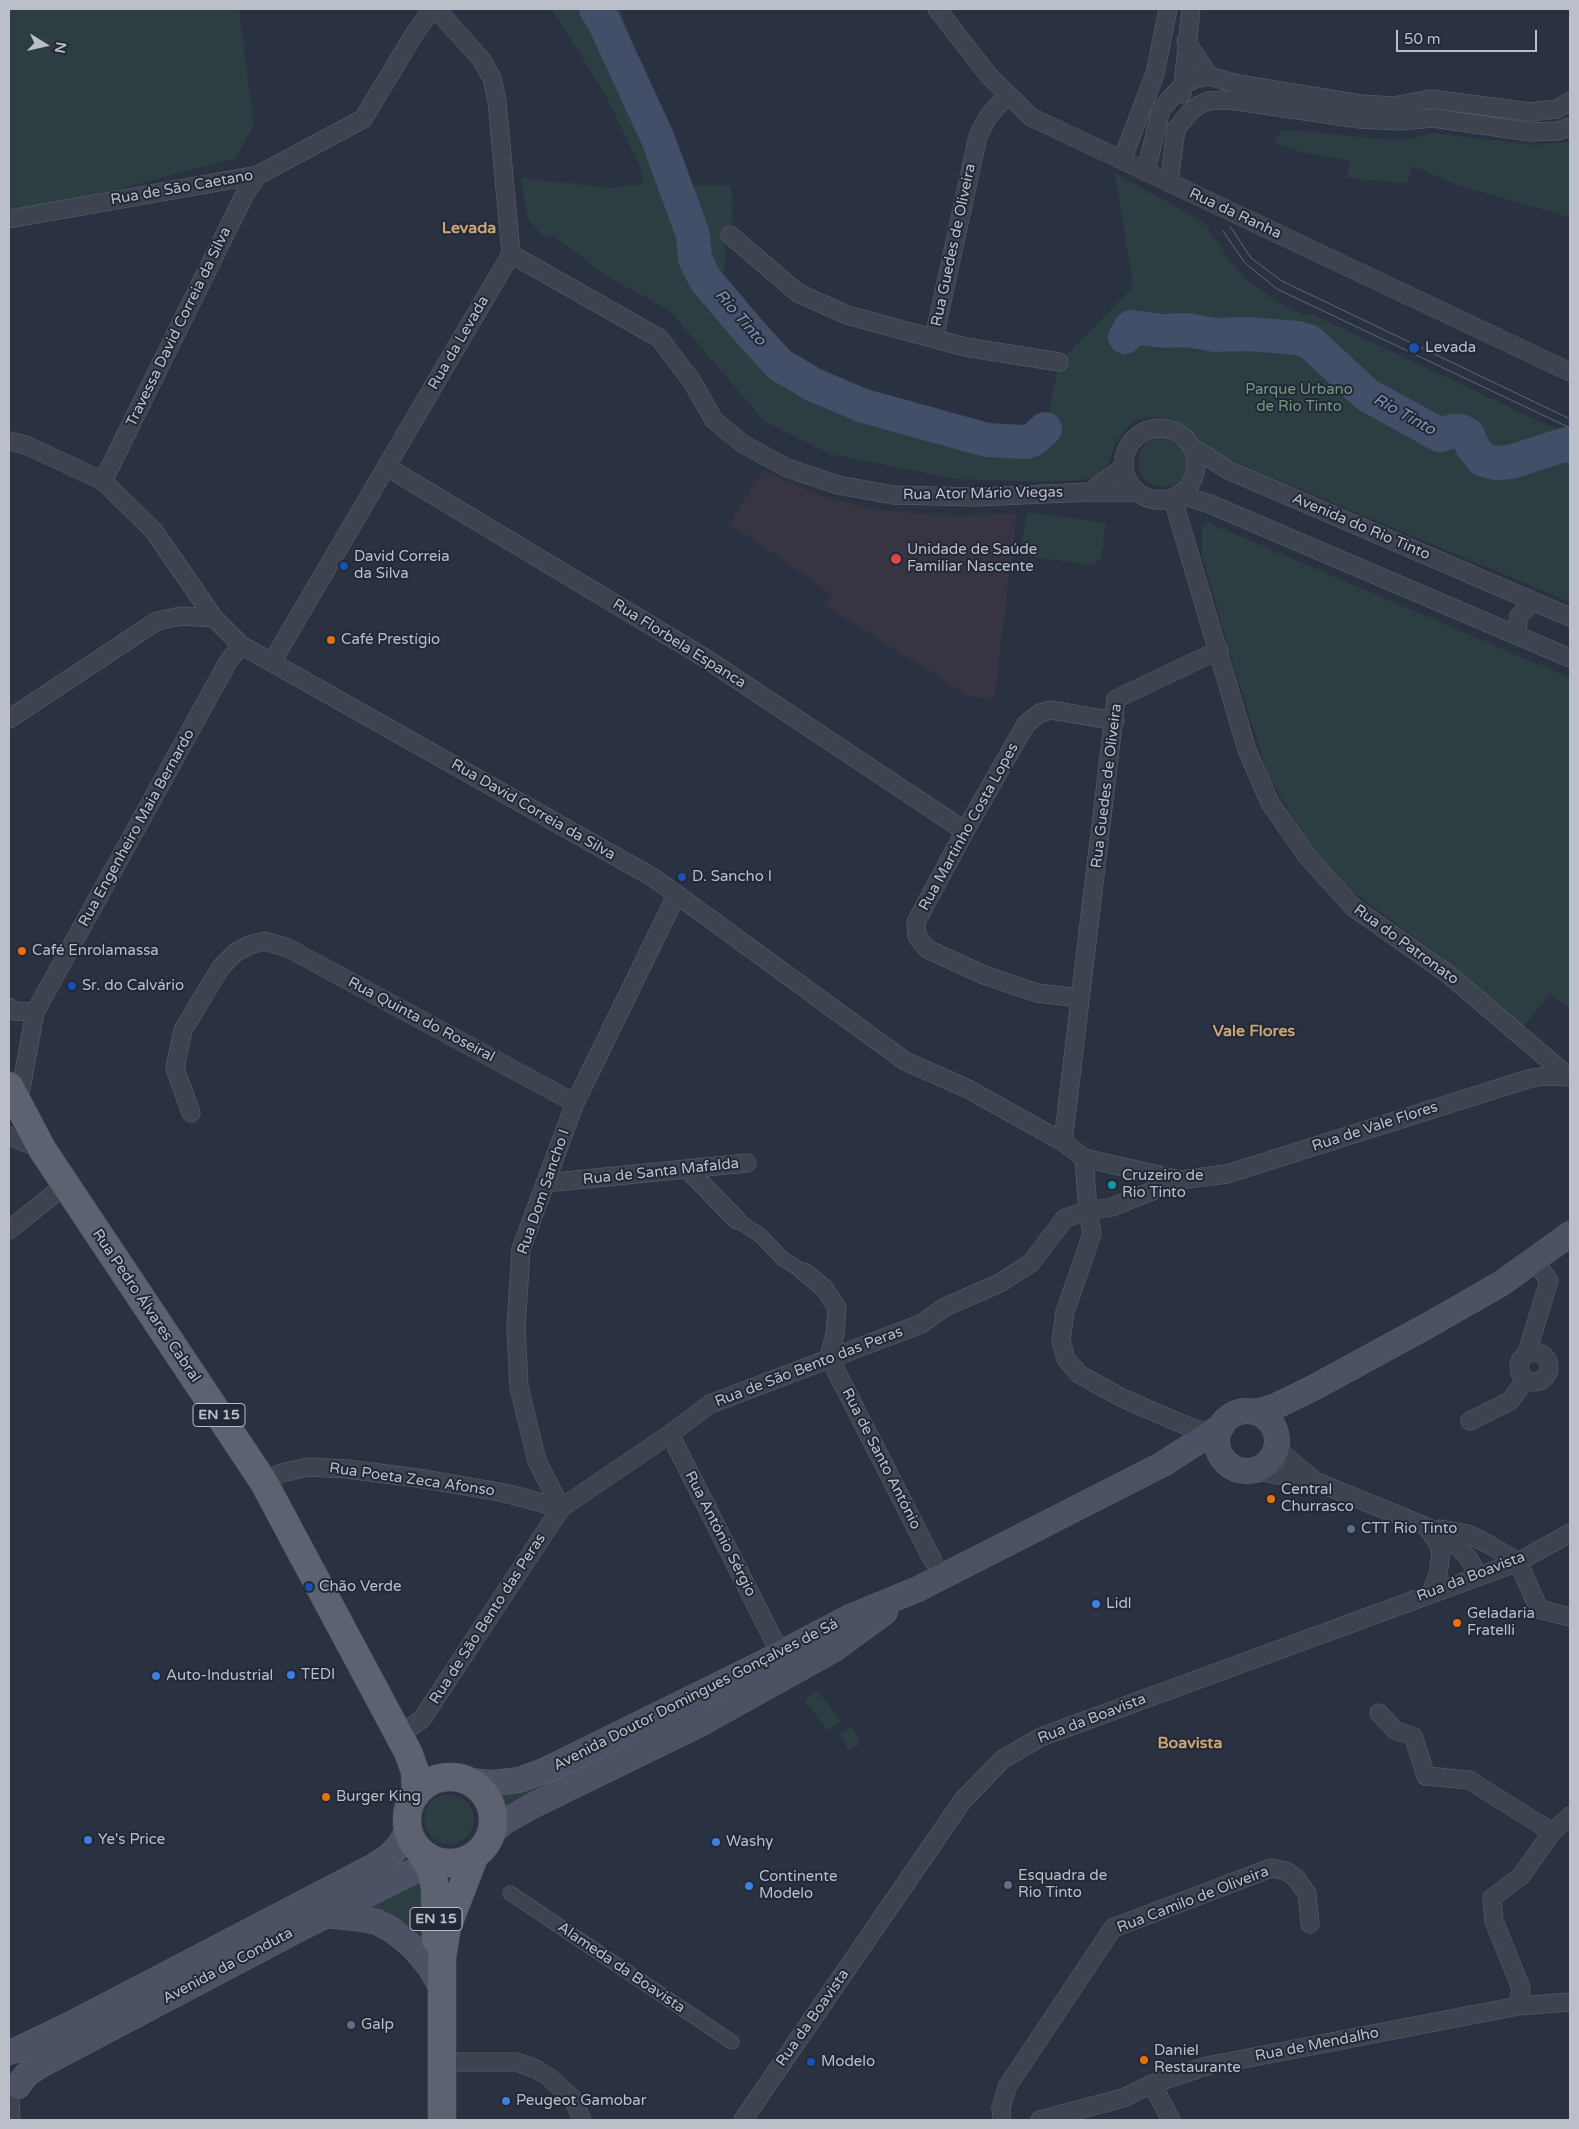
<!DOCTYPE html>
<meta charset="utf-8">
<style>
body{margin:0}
#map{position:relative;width:1579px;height:2129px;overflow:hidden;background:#2a3140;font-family:"Varela Round",sans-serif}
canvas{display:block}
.frame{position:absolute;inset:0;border:10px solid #babfca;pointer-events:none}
.north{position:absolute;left:20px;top:20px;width:50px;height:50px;-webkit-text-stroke:4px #222836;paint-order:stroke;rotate:100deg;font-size:14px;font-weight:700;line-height:20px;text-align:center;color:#babfca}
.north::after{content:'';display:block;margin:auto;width:18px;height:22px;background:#babfca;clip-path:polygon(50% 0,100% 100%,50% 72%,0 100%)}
.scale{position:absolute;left:1396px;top:30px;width:141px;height:22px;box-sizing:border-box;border:2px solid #babfca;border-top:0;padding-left:6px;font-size:15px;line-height:18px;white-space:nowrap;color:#babfca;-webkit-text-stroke:4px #222836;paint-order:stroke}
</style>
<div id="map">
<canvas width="1579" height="2129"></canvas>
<div class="frame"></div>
<div class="north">N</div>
<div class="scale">50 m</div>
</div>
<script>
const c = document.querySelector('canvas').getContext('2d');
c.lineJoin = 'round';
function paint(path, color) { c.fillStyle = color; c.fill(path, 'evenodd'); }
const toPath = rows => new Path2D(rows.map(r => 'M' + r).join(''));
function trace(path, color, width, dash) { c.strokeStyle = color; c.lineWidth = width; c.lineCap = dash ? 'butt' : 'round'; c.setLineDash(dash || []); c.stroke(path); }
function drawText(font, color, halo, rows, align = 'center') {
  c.font = font + ' "Varela Round",sans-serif'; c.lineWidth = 4; c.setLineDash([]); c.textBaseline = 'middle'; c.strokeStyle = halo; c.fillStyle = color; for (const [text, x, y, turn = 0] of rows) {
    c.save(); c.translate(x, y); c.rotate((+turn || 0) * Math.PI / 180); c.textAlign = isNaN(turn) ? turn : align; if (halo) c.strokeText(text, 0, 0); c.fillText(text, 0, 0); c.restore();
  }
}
paint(toPath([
 [763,470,816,494,866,508,918,514,962,516,1017,513,994,700,969,696,824,605,832,594,729,524]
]), '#383542');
paint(toPath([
 [9,9,239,9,254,125,236,158,13,217,9,209],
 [552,9,620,9,680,172,691,185,731,186,733,226,725,238,725,272,718,276,772,339,818,372,896,406,981,425,1018,428,1048,415,1059,362,1133,287,1115,173,1205,223,1231,263,1246,279,1277,302,1304,316,1310,313,1570,436,1570,602,1214,453,1187,427,1172,419,1153,417,1135,420,1129,425,1114,445,1110,461,1098,478,1069,481,1038,482,956,479,830,454,764,421,670,311,607,276,554,236,542,235,528,219,521,178,612,188,643,184,640,167,606,96],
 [1292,130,1402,141,1432,133,1534,145,1570,141,1570,217,1457,185,1413,166,1406,183,1346,178,1350,161,1301,152,1275,143,1280,131],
 '1138 462a25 25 0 1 1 50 0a25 25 0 1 1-50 0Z',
 [1027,512,1106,523,1101,559,1093,565,1020,555],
 [1207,522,1570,678,1569,1008,1550,994,1522,1029,1460,971,1352,891,1310,847,1268,775,1237,676,1202,556,1202,527],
 [817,1690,841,1721,828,1731,804,1700],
 [852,1727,860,1744,848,1750,839,1733],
 [565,1773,567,1777,504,1812,496,1794],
 '424 1819a25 25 0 1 1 50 0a25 25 0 1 1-50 0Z',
 [422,1881,427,1948,360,1909]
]), '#2d3e42');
trace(toPath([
 [596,9,605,24,658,139,693,235,695,259,705,279,748,330,780,365,814,385,864,406,987,440,1026,442,1034,439,1045,429],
 [1125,337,1131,327,1163,331,1187,330,1215,335,1248,334,1298,338,1310,342,1367,395,1440,435,1453,431,1461,431,1468,435,1472,446,1483,460,1496,463,1511,462,1566,444,1570,446]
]), '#434e69', 34);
const pedestrian = toPath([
 [737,1220,761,1236,783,1259,804,1272],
 [510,1893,732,2042]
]);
const minor = toPath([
 [937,9,989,76,1031,117,1570,372],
 [1186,41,1209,76],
 [1182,94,1191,9],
 [1122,160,1155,74,1168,9],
 [1146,171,1161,109,1183,85,1195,79,1209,76,1238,84,1361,104,1393,106,1431,99,1530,112,1557,109,1570,101],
 [1169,183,1176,129,1191,111,1199,105,1209,101,1223,100,1237,101,1359,119,1399,121,1433,118,1530,132,1558,131,1570,127],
 [9,219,258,175,363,119,415,33,432,9],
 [730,235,798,293,847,315,965,347,1059,362],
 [511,254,659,338,691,380,714,420,743,444,787,468,838,485,893,495,976,497,1090,492,1137,492],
 [934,338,978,136,988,117,1007,95],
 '1124 464a36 36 0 1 1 72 0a36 36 0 1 1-72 0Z',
 [9,441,26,445,103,481,154,531,214,618,241,645,654,878,905,1061,968,1089,1063,1142,1084,1158,1180,1180],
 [1192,447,1228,470,1570,617],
 [387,467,705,658,965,831],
 [103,481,245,194,258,175],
 [1090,492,1124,467],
 [1179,494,1210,504,1570,658],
 [1173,499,1247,750,1270,803,1307,856,1353,907,1448,974,1569,1077],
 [1516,635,1519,616,1533,601],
 [272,662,511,254,497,101,492,78,481,59,436,9],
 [9,719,157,621,182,616,214,618],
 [1080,998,1037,993,984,975,927,949,917,936,916,922,965,831,1026,724,1040,713,1051,710,1115,721],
 [9,1007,14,1011,35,1012],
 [18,1105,35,1012,228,662,241,645],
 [191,1113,175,1068,183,1030,221,967,235,953,249,945,265,941,288,948,575,1103],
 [9,1136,42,1149],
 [1063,1142,1116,699,1219,650],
 [1084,1158,1088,1211,1092,1234,1065,1312,1061,1340,1066,1359,1079,1374,1122,1398,1194,1429,1212,1432],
 [688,1170,737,1220],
 [545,1183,747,1163],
 [9,1230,65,1185],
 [804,1272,823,1287,837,1307,835,1334,829,1357,933,1561],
 '1519 1367a15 15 0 1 1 30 0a15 15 0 1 1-30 0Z',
 [1530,1353,1529,1346,1549,1281,1535,1261],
 [1470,1421,1510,1401,1525,1380],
 [670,1434,780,1653,786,1658,790,1658],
 [1277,1443,1284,1455,1313,1479],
 [1251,1470,1317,1482,1427,1527,1453,1541,1469,1559,1479,1576],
 [263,1481,282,1473,308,1467,348,1469,424,1479,505,1493,561,1508],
 [561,1508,537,1461,519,1387,516,1328,521,1249,575,1103,677,894],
 [1427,1527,1438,1543,1441,1553,1438,1574,1431,1593],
 [1440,1529,1468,1534,1490,1545,1518,1562],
 [1518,1562,1539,1609,1570,1617],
 [1379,1713,1396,1731,1413,1736,1426,1776,1469,1780,1552,1832],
 [400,1735,422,1719,561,1508,670,1434,710,1404,921,1324,945,1307,1000,1283,1031,1263,1065,1218,1088,1211,1112,1207,1180,1180,1227,1174,1528,1079,1545,1076,1570,1077],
 [1518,2006,1521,1988,1494,1921,1492,1898,1521,1876,1552,1832,1570,1816],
 [441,2062,516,2062,536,2069,549,2077,573,2099,582,2120],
 [1152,2084,1171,2120],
 [10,2101,11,2120],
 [743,2120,963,1800,1003,1759,1041,1737,1518,1562,1570,1533],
 [1002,2120,1001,2108,1007,2087,1113,1928,1271,1868,1286,1871,1296,1878,1307,1894,1310,1924],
 [1040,2120,1123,2098,1152,2084,1207,2066,1518,2006,1570,2002]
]);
const secondary = toPath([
 '1217 1441a30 30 0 1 1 60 0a30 30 0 1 1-60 0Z',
 [1255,1412,1274,1407,1313,1388,1427,1326,1502,1283,1570,1234],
 [470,1781,493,1783,519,1780,544,1771,757,1666,850,1617,918,1589,1163,1464,1222,1426],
 [491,1833,504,1822,534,1805,702,1723,833,1650,885,1612],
 [326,1915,362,1919,377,1922,392,1930,413,1947,430,1967,441,1987],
 [9,2052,17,2050,71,2024,374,1866,388,1857,399,1846,407,1832],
 [18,2086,26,2075,41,2065,295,1931,408,1874,426,1866,447,1864]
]);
const primary = toPath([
 [9,1086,42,1149,263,1481,408,1752,415,1771,416,1793],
 '407 1820a43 43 0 1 1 86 0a43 43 0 1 1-86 0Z',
 [422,1855,431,1870,435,1887,436,1940],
 [442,2120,442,1958,447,1927,474,1857]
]);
trace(pedestrian, '#5b616e', 15);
trace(minor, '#5b616e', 19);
trace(secondary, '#5b616e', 26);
trace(primary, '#474c5a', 29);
trace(pedestrian, '#3e4350', 14);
trace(minor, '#3e4350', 18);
trace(secondary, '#4c5263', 25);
trace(primary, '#5c6270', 28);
trace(toPath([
 [1230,226,1251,258,1282,281,1570,419],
 [1223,231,1245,263,1277,289,1570,428]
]), '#606777', 1);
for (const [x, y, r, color] of [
 [1414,348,6,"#1a4fb4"],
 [896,559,6,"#e0444e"],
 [344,566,5,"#1a4fb4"],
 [331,640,5,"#e8710a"],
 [682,877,5,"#1a4fb4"],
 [22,951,5,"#e8710a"],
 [72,986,5,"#1a4fb4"],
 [1112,1185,5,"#0f9aa8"],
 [1271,1499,5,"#e8710a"],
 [1351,1529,5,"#5c6f8a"],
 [309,1587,5,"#1a4fb4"],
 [1096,1604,5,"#3f7fe0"],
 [1457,1623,5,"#e8710a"],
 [291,1675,5,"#3f7fe0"],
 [156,1676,5,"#3f7fe0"],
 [326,1797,5,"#e8710a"],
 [88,1840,5,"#3f7fe0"],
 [716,1842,5,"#3f7fe0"],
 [1008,1885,5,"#5c6f8a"],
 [749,1886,5,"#3f7fe0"],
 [351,2025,5,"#5c6f8a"],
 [1144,2060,5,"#e8710a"],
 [811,2062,5,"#1a4fb4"],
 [506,2101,5,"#3f7fe0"]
]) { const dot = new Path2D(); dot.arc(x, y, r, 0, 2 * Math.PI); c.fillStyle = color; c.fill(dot); trace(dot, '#222836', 2); }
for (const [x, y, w] of [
 [219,1415,52],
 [436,1919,52]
]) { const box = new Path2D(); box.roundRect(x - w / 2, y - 11.5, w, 23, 4); c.fillStyle = '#222836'; c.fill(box); trace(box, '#babfca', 1); }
drawText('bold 14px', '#babfca', null, [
 ["EN 15",219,1415],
 ["EN 15",436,1919]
]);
drawText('15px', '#babfca', '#222836', [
 ["Rua de São Caetano",182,188,-10],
 ["Rua da Ranha",1235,214,25],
 ["Rua Guedes de Oliveira",954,245,-78],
 ["Travessa David Correia da Silva",179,327,-64],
 ["Rua da Levada",459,343,-60],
 ["Rua Ator Mário Viegas",983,494,-1],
 ["Avenida do Rio Tinto",1361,527,23],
 ["Rua Florbela Espanca",679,644,32],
 ["Rua Guedes de Oliveira",1107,786,-83],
 ["Rua David Correia da Silva",533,810,30],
 ["Rua Martinho Costa Lopes",969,827,-61],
 ["Rua Engenheiro Maia Bernardo",137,828,-61],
 ["Rua do Patronato",1406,945,36],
 ["Rua Quinta do Roseiral",421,1020,28],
 ["Rua de Vale Flores",1375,1127,-18],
 ["Rua de Santa Mafalda",661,1172,-6],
 ["Rua Dom Sancho I",544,1192,-71],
 ["Rua Pedro Álvares Cabral",146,1306,56],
 ["Rua de São Bento das Peras",809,1367,-21],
 ["Rua de Santo António",881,1459,63],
 ["Rua Poeta Zeca Afonso",412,1480,8],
 ["Rua António Sérgio",720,1534,63],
 ["Rua da Boavista",1471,1577,-21],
 ["Rua de São Bento das Peras",488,1619,-57],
 ["Avenida Doutor Domingues Gonçalves de Sá",696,1695,-27],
 ["Rua da Boavista",1092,1719,-21],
 ["Rua Camilo de Oliveira",1193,1900,-21],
 ["Avenida da Conduta",228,1966,-28],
 ["Alameda da Boavista",621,1968,34],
 ["Rua da Boavista",813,2018,-55],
 ["Rua de Mendalho",1317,2045,-11]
]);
drawText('15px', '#babfca', '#222836', [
 ["Levada",1425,348],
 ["Unidade de Saúde",907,550],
 ["Familiar Nascente",907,567],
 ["David Correia",354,557],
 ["da Silva",354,574],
 ["Café Prestígio",341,640],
 ["D. Sancho I",692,877],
 ["Café Enrolamassa",32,951],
 ["Sr. do Calvário",82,986],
 ["Cruzeiro de",1122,1176],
 ["Rio Tinto",1122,1193],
 ["Central",1281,1490],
 ["Churrasco",1281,1507],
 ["CTT Rio Tinto",1361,1529],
 ["Chão Verde",319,1587],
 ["Lidl",1106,1604],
 ["Geladaria",1467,1614],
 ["Fratelli",1467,1631],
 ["TEDI",301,1675],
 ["Auto-Industrial",166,1676],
 ["Burger King",336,1797],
 ["Ye's Price",98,1840],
 ["Washy",726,1842],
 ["Esquadra de",1018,1876],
 ["Rio Tinto",1018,1893],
 ["Continente",759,1877],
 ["Modelo",759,1894],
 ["Galp",361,2025],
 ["Daniel",1154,2051],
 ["Restaurante",1154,2068],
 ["Modelo",821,2062],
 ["Peugeot Gamobar",516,2101]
], 'left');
drawText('15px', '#749981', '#222836', [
 ["Parque Urbano",1299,390],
 ["de Rio Tinto",1299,407]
]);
drawText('bold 16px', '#cca574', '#222836', [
 ["Levada",469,229],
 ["Vale Flores",1254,1032],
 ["Boavista",1190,1744]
]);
drawText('italic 16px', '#8591ae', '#222836', [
 ["Rio Tinto",740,318,49],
 ["Rio Tinto",1404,415,29]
]);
</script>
